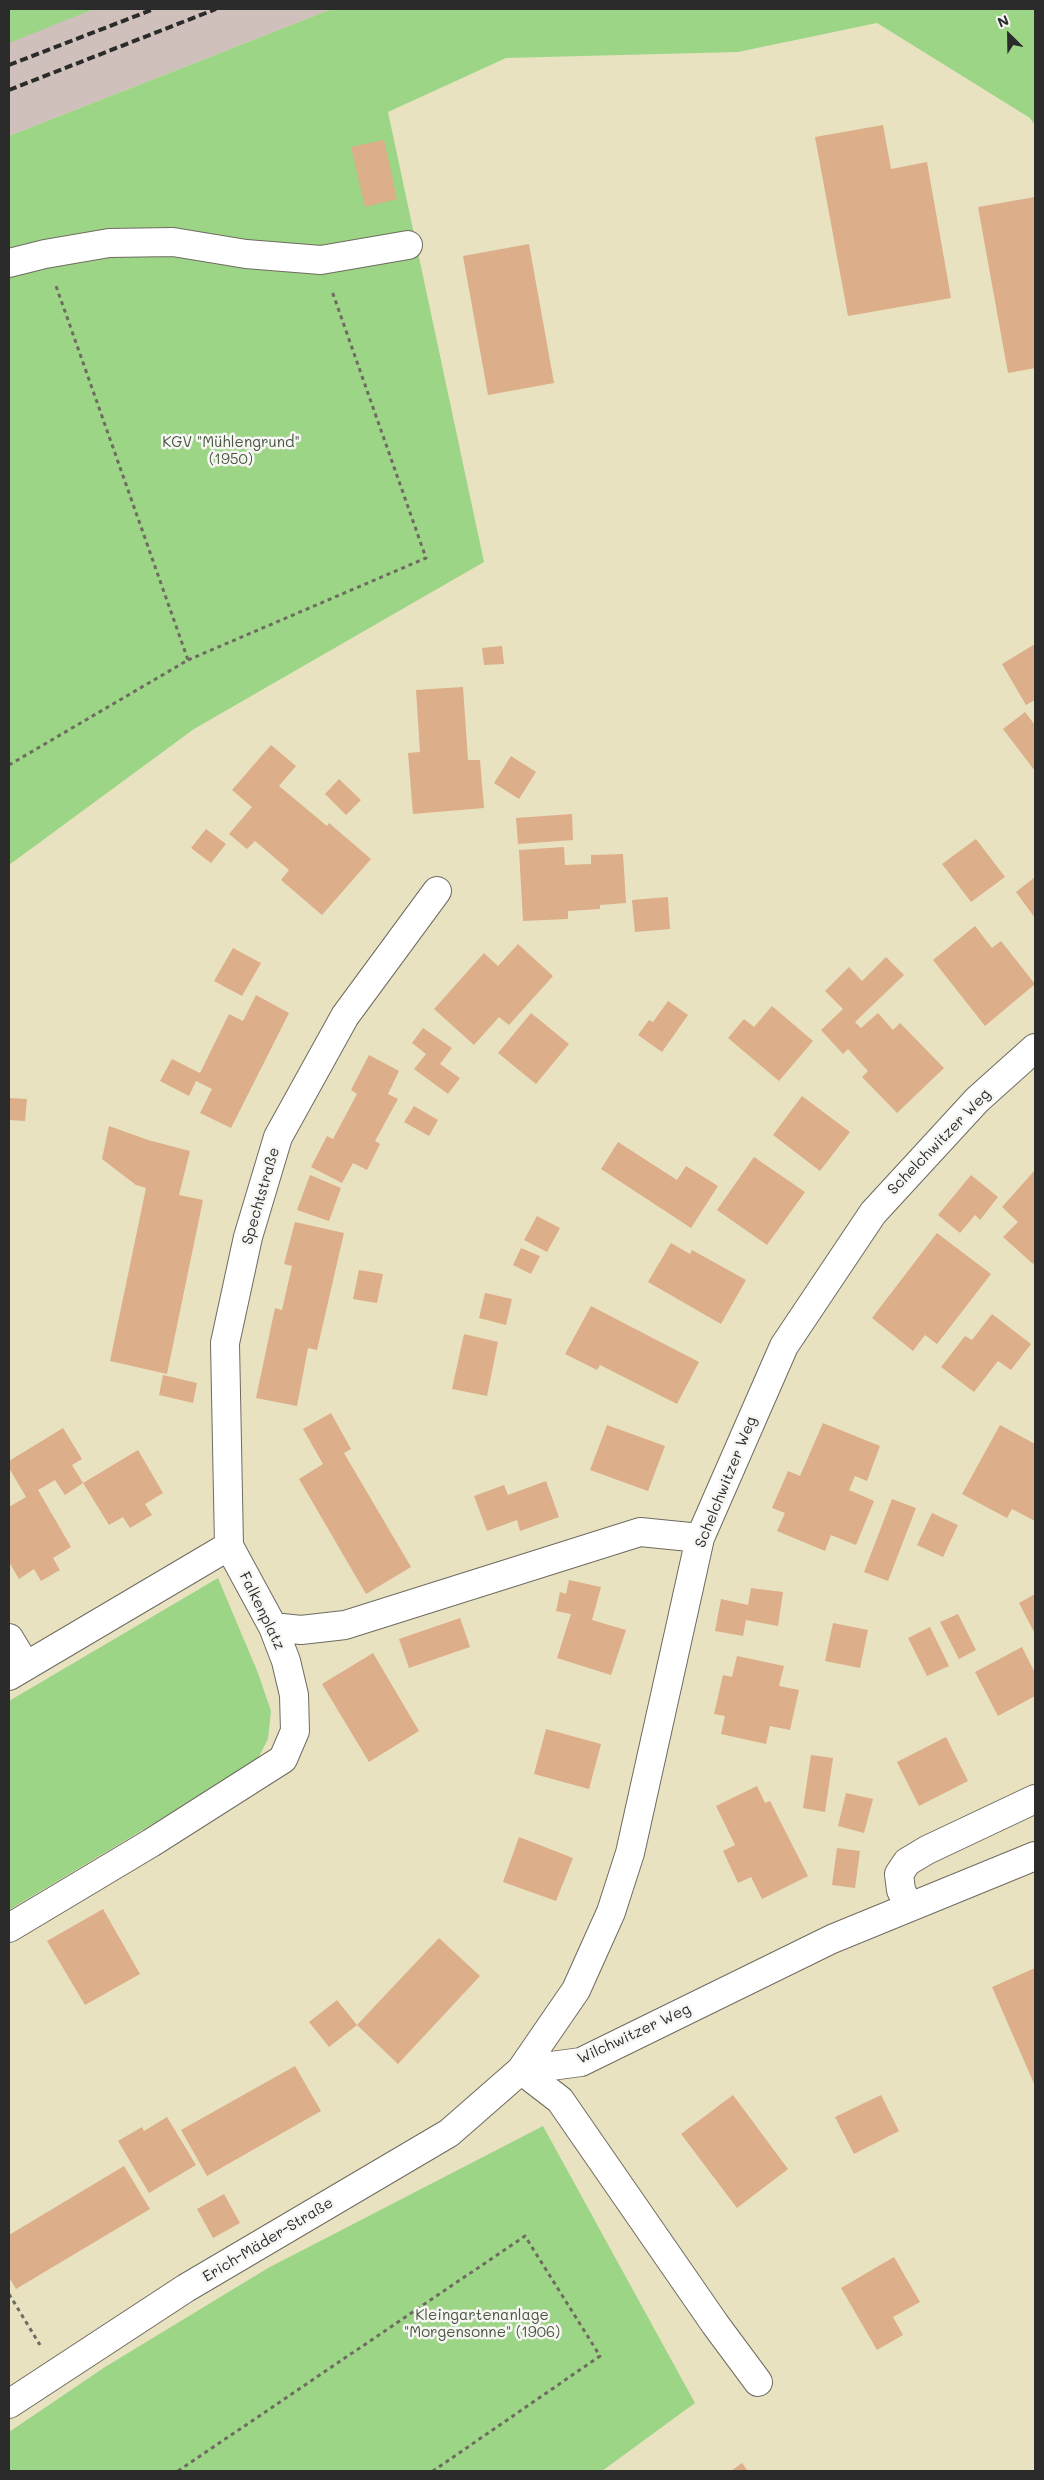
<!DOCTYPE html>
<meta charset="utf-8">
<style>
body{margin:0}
#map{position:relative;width:1044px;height:2480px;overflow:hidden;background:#e9e2c1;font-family:Mali,sans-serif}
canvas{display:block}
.frame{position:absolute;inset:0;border:10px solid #2b2b2b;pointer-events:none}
.north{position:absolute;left:984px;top:10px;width:50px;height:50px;-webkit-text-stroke:4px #f6f6f2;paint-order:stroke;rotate:337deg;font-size:14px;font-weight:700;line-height:20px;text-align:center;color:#2b2b2b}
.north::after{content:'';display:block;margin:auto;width:18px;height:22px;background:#2b2b2b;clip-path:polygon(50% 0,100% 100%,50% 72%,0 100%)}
</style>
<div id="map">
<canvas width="1044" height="2480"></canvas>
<div class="frame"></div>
<div class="north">N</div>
</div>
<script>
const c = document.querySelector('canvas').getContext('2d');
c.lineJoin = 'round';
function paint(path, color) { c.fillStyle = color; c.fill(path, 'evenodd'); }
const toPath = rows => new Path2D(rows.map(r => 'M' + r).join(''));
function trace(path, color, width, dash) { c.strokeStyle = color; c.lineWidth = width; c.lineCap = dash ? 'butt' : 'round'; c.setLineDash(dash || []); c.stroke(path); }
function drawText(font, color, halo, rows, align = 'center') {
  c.font = font + ' Mali,sans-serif'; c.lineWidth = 5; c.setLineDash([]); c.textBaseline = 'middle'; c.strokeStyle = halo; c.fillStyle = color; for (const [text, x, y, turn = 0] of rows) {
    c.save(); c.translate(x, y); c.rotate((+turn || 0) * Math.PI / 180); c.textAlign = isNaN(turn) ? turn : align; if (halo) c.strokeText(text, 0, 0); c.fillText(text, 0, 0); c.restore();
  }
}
paint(toPath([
 [9,9,332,9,9,136]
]), '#cfc0bb');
paint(toPath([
 [9,9,94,9,9,43],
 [332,9,1033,9,1035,10,1035,125,1030,118,877,23,738,52,506,58,388,112,484,562,194,729,9,865,9,136],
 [218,1578,258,1673,271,1711,268,1739,256,1762,9,1910,9,1701],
 [543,2126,695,2403,602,2471,9,2471,9,2432,105,2367,268,2268]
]), '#9dd587');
paint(toPath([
 [883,125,891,169,927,162,951,298,848,316,815,137],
 [384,140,397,199,365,207,351,147],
 [1035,197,1035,368,1008,373,978,207],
 [529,244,554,383,488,395,463,256],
 [1035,644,1035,700,1026,705,1002,664],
 [502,646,504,664,484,665,482,648],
 [463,687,468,760,480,760,484,808,413,814,408,753,420,752,416,690],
 [1025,712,1035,725,1035,771,1003,729],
 [271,745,296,766,279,786,327,826,329,823,371,859,322,915,281,880,289,870,255,841,247,849,229,834,252,807,232,790],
 [511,756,536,772,519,799,494,783],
 [339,779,361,800,346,815,325,794],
 [572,814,573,840,518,844,516,818],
 [206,829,226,844,211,863,191,848],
 [976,839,1005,877,971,902,942,864],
 [564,847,565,865,591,864,591,855,623,854,626,903,600,905,600,909,568,911,568,919,523,921,519,850],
 [1035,877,1035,918,1016,892],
 [668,897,670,929,635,932,632,900],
 [975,926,992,948,1001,941,1035,984,985,1026,933,960],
 [518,944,553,976,509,1025,499,1017,474,1045,434,1009,484,953,498,966],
 [233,948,261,963,242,996,214,981],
 [886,957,904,975,855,1022,861,1028,878,1013,893,1030,900,1023,944,1068,897,1113,862,1077,868,1071,848,1049,843,1054,821,1030,843,1009,825,991,849,967,862,981],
 [256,995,289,1013,231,1128,200,1113,212,1089,196,1081,189,1096,160,1081,172,1059,200,1073,229,1014,243,1021],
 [668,1001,688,1015,662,1052,638,1035,649,1020,653,1022],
 [772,1006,813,1041,779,1081,728,1038,744,1019,754,1027],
 [531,1013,569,1044,536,1084,498,1053],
 [423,1028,452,1048,440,1064,460,1078,448,1094,414,1069,426,1054,412,1043],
 [369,1055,399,1071,388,1094,398,1099,375,1141,380,1144,367,1170,353,1163,342,1183,311,1167,327,1136,333,1139,357,1094,351,1090],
 [802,1096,850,1132,820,1171,773,1135],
 [9,1098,27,1099,25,1121,9,1120],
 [414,1106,438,1120,429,1136,404,1122],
 [109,1126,148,1140,190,1151,179,1195,203,1200,167,1374,110,1361,146,1188,136,1185,102,1159],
 [618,1142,677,1180,686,1166,718,1186,691,1228,601,1169],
 [754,1157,805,1192,767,1245,717,1210],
 [1035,1170,1035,1261,1033,1264,1003,1237,1018,1222,1002,1207],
 [310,1175,341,1188,329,1221,297,1210],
 [971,1175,998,1197,980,1220,975,1215,960,1233,938,1215],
 [537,1216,560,1228,547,1252,524,1240],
 [295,1222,344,1233,317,1350,308,1348,297,1406,256,1398,275,1308,282,1310,292,1266,284,1264],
 [937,1233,991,1274,937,1344,925,1335,913,1351,872,1318],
 [671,1243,690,1254,692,1250,746,1280,721,1324,648,1282],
 [521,1248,540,1256,531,1274,513,1265],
 [359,1270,383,1274,377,1303,353,1299],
 [485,1293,512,1299,506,1325,479,1318],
 [591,1306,699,1362,677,1404,600,1365,597,1370,565,1354],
 [992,1314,1031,1344,1011,1370,998,1361,974,1392,941,1367,965,1336,972,1340],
 [464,1334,498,1342,487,1396,452,1389],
 [163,1375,197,1383,193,1403,159,1395],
 [331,1413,351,1449,344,1453,411,1567,366,1594,299,1479,323,1464,303,1429],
 [823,1423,880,1446,867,1481,855,1476,849,1490,874,1501,856,1545,831,1535,825,1551,777,1531,785,1513,772,1508,788,1471,800,1476],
 [607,1425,665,1446,648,1491,590,1470],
 [1000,1425,1035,1444,1035,1521,1012,1509,1007,1518,962,1494],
 [63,1428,82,1459,72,1465,83,1483,138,1450,163,1493,145,1504,152,1515,130,1528,123,1517,109,1525,83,1483,65,1495,55,1480,38,1490,71,1547,53,1558,60,1570,41,1581,34,1569,19,1579,9,1562,9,1507,26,1497,9,1468,9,1461],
 [546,1481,559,1517,520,1531,517,1520,487,1531,474,1496,504,1485,508,1495],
 [892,1499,916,1508,888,1581,864,1572],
 [932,1513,958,1525,943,1557,917,1545],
 [569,1580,601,1587,592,1620,626,1630,611,1675,557,1658,571,1614,556,1611,560,1592,566,1594],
 [751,1588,783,1592,778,1626,746,1620,743,1636,715,1631,721,1599,748,1605],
 [1035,1594,1035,1634,1019,1603],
 [958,1614,976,1650,959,1659,940,1622],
 [460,1618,470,1647,409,1668,399,1639],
 [833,1623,868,1630,860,1668,825,1661],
 [930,1627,949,1666,927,1676,908,1638],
 [1022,1647,1035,1673,1035,1696,998,1716,975,1672],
 [373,1653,419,1731,369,1762,322,1684],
 [737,1656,784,1666,779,1686,799,1690,790,1730,770,1726,766,1744,721,1734,725,1716,714,1714,723,1675,732,1677],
 [546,1729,601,1744,589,1789,534,1774],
 [946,1737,968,1781,919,1806,897,1762],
 [811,1755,833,1758,825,1812,803,1808],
 [757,1786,765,1803,770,1801,808,1876,762,1899,751,1877,738,1883,723,1851,735,1845,716,1806],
 [846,1793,873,1799,864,1833,838,1826],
 [519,1837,573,1858,556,1901,503,1882],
 [837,1848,860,1851,855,1888,832,1885],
 [103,1909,140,1974,85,2005,47,1941],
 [439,1938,480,1976,398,2064,357,2025],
 [1035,1968,1035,2086,992,1987],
 [337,2000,357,2025,329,2047,309,2022],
 [295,2066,321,2111,207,2176,181,2130],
 [733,2095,788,2169,737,2208,681,2134],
 [881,2095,899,2131,854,2154,835,2117],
 [167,2117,196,2165,149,2193,118,2141,142,2127,144,2131],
 [124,2166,150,2209,16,2289,9,2277,9,2235],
 [224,2194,240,2223,213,2238,197,2209],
 [894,2257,920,2302,893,2317,903,2335,877,2350,841,2288],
 [742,2463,748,2471,731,2471]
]), '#dcae89');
const minor = toPath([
 [9,263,45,254,109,243,173,242,246,254,321,260,408,245],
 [229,1546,225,1343,248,1237,278,1137,345,1016,437,891],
 [273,1627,301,1630,345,1625,640,1532,700,1538],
 [9,1638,26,1666],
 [9,1676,229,1546,273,1627,286,1661,294,1695,295,1731,283,1759,151,1843,9,1928],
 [909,1907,901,1890,899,1874,907,1862,927,1850,1035,1799],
 [521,2070,581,2062,832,1939,1035,1856],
 [521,2070,560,2100,715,2324,758,2382],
 [9,2404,186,2288,449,2133,521,2070,576,1990,611,1912,630,1853,700,1538,784,1346,873,1213,977,1100,1035,1048]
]);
trace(minor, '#6e6b60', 30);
trace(toPath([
 [188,660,426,558,332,291],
 [9,765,188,660,56,286],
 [9,2294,40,2345],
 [178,2471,525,2236,600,2356,433,2471]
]), '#6e6b60', 3, [4, 4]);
trace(minor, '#fff', 28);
trace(toPath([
 [9,65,154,9],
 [9,90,216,9]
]), '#2b2b2b', 4, [8, 4]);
drawText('15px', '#485642', '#f6f6f2', [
 ["KGV \"Mühlengrund\"",231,442],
 ["(1950)",231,459],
 ["Kleingartenanlage",482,2315],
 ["\"Morgensonne\" (1906)",482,2332]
]);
drawText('15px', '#2b2b2b', '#f6f6f2', [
 ["Schelchwitzer Weg",939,1142,-46],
 ["Spechtstraße",261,1196,-74],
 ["Schelchwitzer Weg",726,1482,-68],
 ["Falkenplatz",262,1611,64],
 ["Wilchwitzer Weg",634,2034,-25],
 ["Erich-Mäder-Straße",268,2240,-31]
]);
</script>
